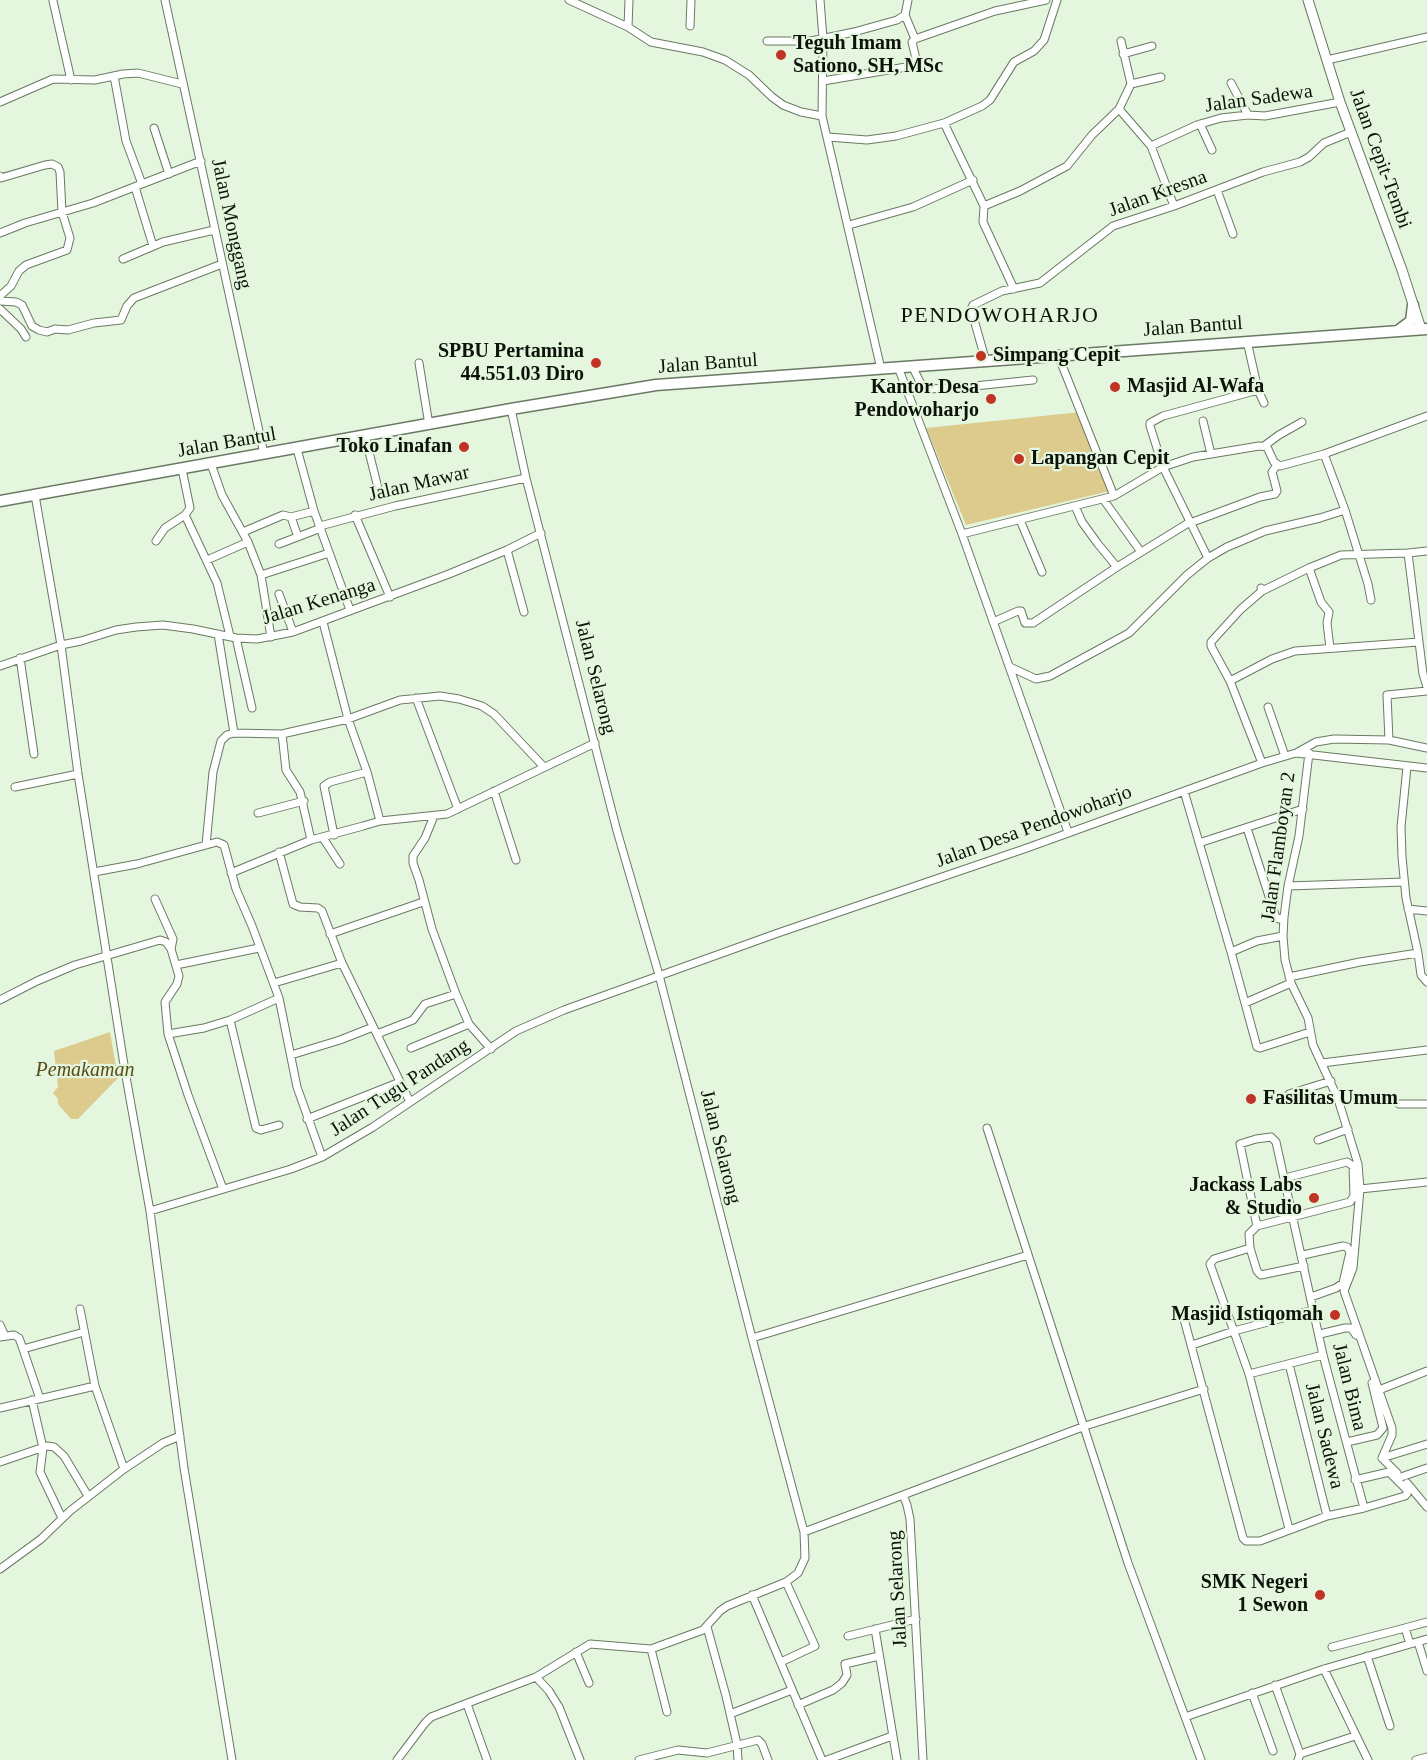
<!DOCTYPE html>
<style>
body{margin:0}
canvas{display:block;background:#e4f7de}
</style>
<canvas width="1427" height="1760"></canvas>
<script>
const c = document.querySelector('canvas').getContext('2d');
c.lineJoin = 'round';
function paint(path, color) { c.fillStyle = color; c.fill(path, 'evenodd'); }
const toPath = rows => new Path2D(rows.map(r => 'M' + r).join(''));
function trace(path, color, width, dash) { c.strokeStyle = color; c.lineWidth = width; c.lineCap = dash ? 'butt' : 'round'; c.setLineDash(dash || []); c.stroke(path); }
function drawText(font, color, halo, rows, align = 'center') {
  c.font = font + ' Georgia,serif'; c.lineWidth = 4.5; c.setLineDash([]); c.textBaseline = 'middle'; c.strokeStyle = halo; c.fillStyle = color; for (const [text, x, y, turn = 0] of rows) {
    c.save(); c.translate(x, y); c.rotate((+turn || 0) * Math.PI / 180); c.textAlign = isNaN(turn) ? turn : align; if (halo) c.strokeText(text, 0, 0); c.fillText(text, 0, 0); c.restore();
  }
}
paint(toPath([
 [1081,412,1110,491,966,525,926,428],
 [110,1032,118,1078,78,1119,71,1119,58,1104,58,1099,53,1093,58,1087,54,1051]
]), '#dccb8c');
const minor = toPath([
 [165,0,264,454],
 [569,0,628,27,651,42,703,52,725,60,749,75,772,97,783,105,801,112,822,116],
 [820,0,823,38,822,116,881,369],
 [53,1,71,80],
 [905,15,915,39],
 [690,26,691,0],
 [628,27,629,0],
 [767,41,811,41,854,32,897,20,905,15,908,0],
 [1123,54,1152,46],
 [1327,60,1427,37],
 [114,76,126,141,142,184],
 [823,81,912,66,917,63,912,42,915,39,995,11,1046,0],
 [1231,83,1248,115],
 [1131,84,1161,77],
 [0,102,53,79,95,80,123,74,138,73,182,84],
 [1119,109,1151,146,1174,206],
 [944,123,984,206],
 [1200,124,1212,150],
 [154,128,169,174],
 [828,137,867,140,896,136,944,123,982,106,990,100,1014,62,1034,51,1044,40,1057,0],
 [1151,146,1197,125,1221,118,1248,115,1265,116,1340,102],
 [0,176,1,178,45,165,52,164,58,167,60,172,62,212,70,238,67,250,26,265,19,271,11,286,0,296],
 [135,187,153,246],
 [1217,190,1233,234],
 [984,206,1020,191,1067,166,1092,135,1119,109,1131,84,1121,41],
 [984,206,983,222,1014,289],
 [849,225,913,207,973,180],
 [0,233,25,223,93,203,201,161],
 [123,259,163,242,214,230],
 [0,301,16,302,22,305,32,326,39,330,47,332,55,329,68,330,94,323,121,320,127,306,134,298,222,264],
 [0,309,21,329,26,337],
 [1247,341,1258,390,1264,403],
 [1058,355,1114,496],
 [986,362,971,309,973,305,1002,291,1040,283,1113,226,1174,206,1263,172,1300,162,1309,157,1324,143,1351,132],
 [419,363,429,425],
 [912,366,921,384,926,389,955,388,1033,380],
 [898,367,962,534,1068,832],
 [511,409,526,478,617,831,659,975,752,1338,804,1532,903,1495,907,1505,910,1519,923,1760],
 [1203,421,1211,454],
 [365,436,379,492],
 [1264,446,1279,435,1302,422],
 [297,449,314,511,350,610],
 [1324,454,1345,510,1368,584,1371,600],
 [211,464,222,495,248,542,261,575,271,637],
 [35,495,61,645,78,774,125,1071,150,1211,184,1468,232,1760],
 [1103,499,1141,552],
 [1075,506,1082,522,1098,544,1117,567,1190,522],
 [185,515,217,583,230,636],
 [355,515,390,597],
 [291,517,298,537],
 [1020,520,1042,572],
 [1190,523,1260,497,1275,494,1277,491,1272,472,1277,465],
 [320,526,395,506,526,478],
 [243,532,283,515,291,517,314,511],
 [962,534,1114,496,1163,467,1193,457,1259,446,1267,447,1274,462,1280,466,1324,454,1427,416],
 [156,541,165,528,185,515,190,508,182,469],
 [279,544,321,528],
 [507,550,524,612],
 [1408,553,1427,551],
 [1208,558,1163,467,1150,426,1150,423,1163,416,1258,390],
 [207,560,248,542],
 [1309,568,1321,602,1329,612,1327,623,1330,648],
 [261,575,329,553],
 [1261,588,1262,591,1241,609,1211,642,1211,646,1230,681,1262,763],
 [1262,591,1309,568,1341,555,1408,553,1423,674,1427,687],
 [279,594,293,632],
 [323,622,348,719,367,772,380,821],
 [993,622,1018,611,1021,611,1025,623,1033,623,1117,567],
 [218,634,234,733],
 [236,638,252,708],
 [20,658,34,754],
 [0,666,61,645,81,641,116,630,136,627,163,625,193,629,236,638,257,639,293,632,449,574,507,550,541,533],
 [1010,667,1036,679,1050,676,1129,633,1187,575,1208,558,1227,547,1265,531,1320,518,1345,510],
 [1230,681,1272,659,1295,651,1419,642],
 [416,698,458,809],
 [1268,707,1285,756],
 [282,734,286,770,300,792,311,840],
 [1389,740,1387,695,1427,691],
 [1298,752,1316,742,1334,739,1389,740,1427,748],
 [1309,753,1299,836,1288,886,1284,917,1283,936,1285,960,1291,983,1308,1018,1313,1045,1338,1099,1358,1164,1360,1189,1353,1268,1344,1291,1392,1428,1392,1435,1382,1458],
 [1407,767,1401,827,1402,857,1406,898,1418,953,1421,975,1427,982],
 [15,787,78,774],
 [494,791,516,860],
 [1184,791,1231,952,1257,941,1283,936],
 [258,813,304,801],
 [434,816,425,838,413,856,413,863,419,880,432,929,456,994,469,1024,491,1049],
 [1247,828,1276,918,1279,919,1284,917],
 [334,835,324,786,330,782,367,772],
 [323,838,340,864],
 [1199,843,1303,809],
 [206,845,213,772,221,741,227,735,234,733,282,734,348,719,400,700,440,696,459,699,482,706,494,714,543,766],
 [279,852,293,904,300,907,318,908,322,911,342,963,410,1102],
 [94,872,137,864,217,842,224,845,236,889,252,926,279,998,297,1087,322,1157],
 [231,873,311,840,363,826,380,821,447,814,595,743],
 [1288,886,1404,882],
 [155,899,173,939,171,949],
 [1408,909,1427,911],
 [330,934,423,902],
 [1231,952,1257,1047,1260,1048,1310,1032],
 [176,965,259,948],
 [1289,977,1360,962,1418,953],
 [274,983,342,963],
 [0,1000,37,981,75,965,160,940,166,942,171,949,179,976,177,984,165,1002,168,1034,188,1095,223,1189],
 [1245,1003,1291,983],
 [230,1020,256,1128,261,1130,279,1125],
 [168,1034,204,1028,230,1020,279,998],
 [377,1034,413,1020,425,1004,456,994],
 [411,1048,469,1024],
 [291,1055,340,1040,373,1027],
 [1322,1063,1427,1050],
 [1289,1094,1331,1081],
 [1399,1104,1427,1104],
 [307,1119,400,1082],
 [987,1128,1128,1563,1201,1760],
 [1318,1140,1348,1129],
 [1285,1178,1347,1162,1353,1166,1354,1196,1350,1202,1257,1226,1249,1234,1250,1248,1257,1271,1261,1275,1304,1266],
 [1360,1189,1427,1182],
 [150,1211,291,1169,322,1157,373,1127,516,1031,564,1010,778,933,1024,849,1262,763,1296,753,1427,768],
 [1250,1248,1214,1259,1210,1264,1249,1374,1289,1529],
 [1303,1255,1343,1246,1347,1247,1350,1252,1343,1283,1336,1288,1311,1297],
 [80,1309,95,1386],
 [1184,1319,1243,1538,1246,1541,1260,1541,1327,1516,1364,1508,1323,1355,1276,1142,1271,1137,1256,1139,1240,1144,1257,1226],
 [0,1325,5,1336],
 [1320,1334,1345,1328,1351,1328,1356,1335],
 [0,1337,14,1335,19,1338,23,1349,84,1332],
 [752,1338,1028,1255],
 [1192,1345,1234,1331,1313,1310],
 [23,1349,40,1399],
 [1289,1364,1327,1516],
 [1249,1374,1323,1355],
 [1379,1390,1427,1371],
 [32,1400,43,1448,40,1472,62,1518],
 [0,1408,95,1386,124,1469],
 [1347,1442,1377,1435,1383,1428,1372,1383],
 [1382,1458,1397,1473],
 [1382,1458,1427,1444],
 [0,1462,47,1446,54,1447,64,1456,88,1496],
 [1401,1477,1427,1468],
 [1355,1480,1389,1472,1407,1490,1407,1494,1405,1496,1364,1508],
 [1407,1483,1427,1507],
 [903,1495,1085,1426,1204,1389],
 [0,1569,41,1539,70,1511,124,1469,163,1443,180,1436],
 [752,1595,822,1760],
 [707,1627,726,1696,737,1744,738,1760],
 [875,1629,897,1760],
 [848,1636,916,1619],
 [1418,1642,1427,1671],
 [1410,1644,1405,1628,1427,1622],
 [1332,1647,1405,1628],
 [651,1649,667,1712],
 [576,1652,589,1683],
 [1367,1656,1390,1726],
 [781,1662,815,1646,786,1582],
 [1324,1669,1368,1760],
 [536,1677,549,1691,559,1707,580,1760],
 [1275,1685,1300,1754],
 [1252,1693,1273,1751],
 [467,1704,487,1760],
 [798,1705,833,1690,842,1683,847,1675,845,1664,879,1656],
 [730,1714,792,1690],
 [1185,1717,1324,1669,1427,1639],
 [397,1760,425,1723,431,1717,536,1677,590,1644,651,1649,703,1630,720,1611,727,1606,786,1582,798,1573,805,1558,804,1532],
 [639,1760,678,1750,707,1753,758,1740,762,1744,768,1760],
 [827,1760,892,1736],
 [1298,1760,1300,1754,1355,1736],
 [1416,1760,1427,1757]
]);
const secondary = toPath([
 [1308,0,1340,102,1402,270,1421,329]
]);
const primary = toPath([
 [1399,330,1411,321,1413,305],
 [0,501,511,409,656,385,1427,329]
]);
trace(minor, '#697963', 9);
trace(secondary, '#697963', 11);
trace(primary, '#697963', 13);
trace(minor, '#fff', 7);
trace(secondary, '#fff', 9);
trace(primary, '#fff', 10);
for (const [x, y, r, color] of [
 [781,55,6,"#c13425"],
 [981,356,6,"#c13425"],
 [596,363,6,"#c13425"],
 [1115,387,6,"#c13425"],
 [991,399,6,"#c13425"],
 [464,447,6,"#c13425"],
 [1019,459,6,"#c13425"],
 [1251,1099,6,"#c13425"],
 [1314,1198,6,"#c13425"],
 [1335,1315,6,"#c13425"],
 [1320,1595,6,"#c13425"]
]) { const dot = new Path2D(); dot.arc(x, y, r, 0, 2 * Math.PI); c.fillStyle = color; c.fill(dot); trace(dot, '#e4f7de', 2); }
drawText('bold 20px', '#0d130a', '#e4f7de', [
 ["Teguh Imam",793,44,"left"],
 ["Sationo, SH, MSc",793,67,"left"],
 ["SPBU Pertamina",584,352],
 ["44.551.03 Diro",584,375],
 ["Simpang Cepit",993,356,"left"],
 ["Masjid Al-Wafa",1127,387,"left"],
 ["Kantor Desa",979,388],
 ["Pendowoharjo",979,411],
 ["Toko Linafan",452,447],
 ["Lapangan Cepit",1031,459,"left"],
 ["Fasilitas Umum",1263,1099,"left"],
 ["Jackass Labs",1302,1186],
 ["& Studio",1302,1209],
 ["Masjid Istiqomah",1323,1315],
 ["SMK Negeri",1308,1583],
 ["1 Sewon",1308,1606]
], 'right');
drawText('20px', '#0d130a', '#e4f7de', [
 ["Jalan Sadewa",1259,99,-8],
 ["Jalan Cepit-Tembi",1380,159,70],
 ["Jalan Kresna",1158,194,-20],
 ["Jalan Monggang",231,224,78],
 ["Jalan Bantul",1193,327,-4],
 ["Jalan Bantul",708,364,-4],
 ["Jalan Bantul",227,443,-10],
 ["Jalan Mawar",419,484,-13],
 ["Jalan Kenanga",319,602,-17],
 ["Jalan Selarong",595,677,76],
 ["Jalan Desa Pendowoharjo",1034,827,-20],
 ["Jalan Flamboyan 2",1279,847,-82],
 ["Jalan Tugu Pandang",400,1088,-33],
 ["Jalan Selarong",720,1147,76],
 ["Jalan Bima",1349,1387,76],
 ["Jalan Sadewa",1324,1436,76],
 ["Jalan Selarong",898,1589,-93]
]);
drawText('italic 20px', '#584b16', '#e4f7de', [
 ["Pemakaman",85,1071]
]);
c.letterSpacing = '1.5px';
drawText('22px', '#0d130a', '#e4f7de', [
 ["PENDOWOHARJO",1000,316]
]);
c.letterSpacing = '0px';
</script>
